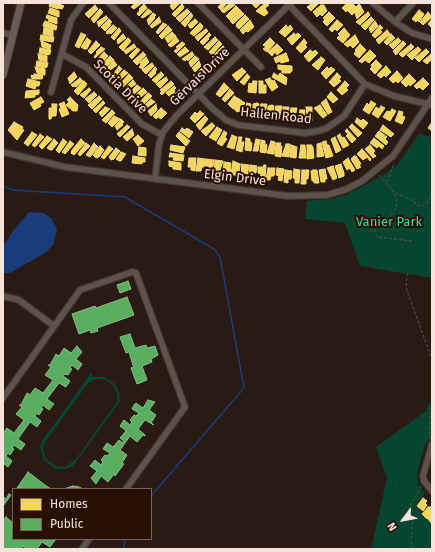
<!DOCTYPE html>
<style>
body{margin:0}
#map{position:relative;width:435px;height:552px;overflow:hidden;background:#291b13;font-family:"Fira Sans",sans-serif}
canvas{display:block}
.frame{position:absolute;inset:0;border:4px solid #f6e4db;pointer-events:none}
.legend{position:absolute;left:12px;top:488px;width:140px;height:52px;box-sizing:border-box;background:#270f03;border:1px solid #7a6459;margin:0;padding:5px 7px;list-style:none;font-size:12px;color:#f6e4db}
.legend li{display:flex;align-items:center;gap:8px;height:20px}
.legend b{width:20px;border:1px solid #7a6459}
.north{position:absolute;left:383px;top:500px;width:40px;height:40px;-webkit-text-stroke:3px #270f03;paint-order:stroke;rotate:238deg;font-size:11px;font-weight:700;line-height:16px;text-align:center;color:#f6e4db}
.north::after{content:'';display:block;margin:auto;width:14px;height:18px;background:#f6e4db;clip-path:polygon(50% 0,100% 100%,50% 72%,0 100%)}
</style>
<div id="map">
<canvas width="435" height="552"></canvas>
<div class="frame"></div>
<ul class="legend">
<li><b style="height:11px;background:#f6d55c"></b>Homes</li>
<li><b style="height:11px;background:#5aae61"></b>Public</li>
</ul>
<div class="north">N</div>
</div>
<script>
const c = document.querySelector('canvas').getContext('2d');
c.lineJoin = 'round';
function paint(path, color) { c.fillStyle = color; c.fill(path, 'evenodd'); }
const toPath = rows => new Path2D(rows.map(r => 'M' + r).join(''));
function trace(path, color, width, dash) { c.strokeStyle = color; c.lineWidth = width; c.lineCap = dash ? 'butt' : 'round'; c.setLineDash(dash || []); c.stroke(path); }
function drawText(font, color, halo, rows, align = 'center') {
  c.font = font + ' "Fira Sans",sans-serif'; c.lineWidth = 4; c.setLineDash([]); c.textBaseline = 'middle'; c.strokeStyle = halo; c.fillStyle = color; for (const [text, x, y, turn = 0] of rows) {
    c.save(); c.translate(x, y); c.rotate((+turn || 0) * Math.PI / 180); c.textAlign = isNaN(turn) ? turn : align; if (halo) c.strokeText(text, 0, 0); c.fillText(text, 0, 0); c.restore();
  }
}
paint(toPath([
 [419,134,432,137,432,278,360,266,345,223,305,219,307,201,330,199,346,195,382,176,397,165],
 [91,373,93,375,91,377,105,377,115,384,120,394,119,403,73,466,66,469,55,469,44,460,40,448,42,441],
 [96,379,104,379,113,385,117,394,117,402,76,459,65,467,56,466,46,459,43,448,45,442,89,382],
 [432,402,432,436,424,447,417,475,418,484,425,493,416,506,432,524,432,549,371,549,387,478,376,447,427,410,428,405]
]), '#064530');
paint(toPath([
 [29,212,43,213,51,218,57,229,53,245,45,253,10,273,3,273,3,245,8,239,12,232]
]), '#193c7b');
const homes = toPath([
 [50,3,57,3,64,6,62,9,58,8,58,9,49,6,50,3],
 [135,3,142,3,134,9,131,7,135,3],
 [172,3,179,4,173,10,170,6,172,3],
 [220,3,227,3,221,10,218,7,221,4,220,3],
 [230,3,235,5,224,13,221,11,230,3],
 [251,3,261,3,256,8,251,3],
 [265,3,269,5,265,8,268,13,264,16,256,11,265,3],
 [309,3,319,3,311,11,307,7,311,4,309,3],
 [347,3,354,4,346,12,342,8,347,3],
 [144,4,147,8,139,16,137,14,140,10,139,9,144,4],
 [182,4,184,7,183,9,175,17,172,14,182,4],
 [359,4,361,6,352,15,348,11,354,5,356,7,359,4],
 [95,5,98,9,89,18,85,14,95,5],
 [321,5,324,5,327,11,322,16,320,14,317,17,313,12,321,5],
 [236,6,240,10,230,20,226,16,236,6],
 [361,7,364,12,357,19,355,13,361,7],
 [50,8,59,11,59,17,48,13,50,8],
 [100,9,103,12,94,23,91,19,100,9],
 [148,9,152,12,143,18,141,17,148,9],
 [187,9,190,12,180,22,176,18,187,9],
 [240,10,244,14,233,24,230,21,240,10],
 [419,10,424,14,419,22,417,20,416,22,412,19,419,10],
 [329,12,335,18,327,26,323,22,325,19,323,18,329,12],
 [368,12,370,15,360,25,356,22,368,12],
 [428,12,432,17,423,25,420,22,428,12],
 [153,13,156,15,154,17,155,18,149,25,147,20,153,13],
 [191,13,193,16,185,27,181,23,191,13],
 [47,15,57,18,57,24,48,21,49,19,46,18,47,15],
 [245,15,249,19,239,29,236,26,237,23,245,15],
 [106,16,108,18,99,27,97,22,106,16],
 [159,17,161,22,152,28,150,26,159,17],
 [371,17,374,20,365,30,361,26,371,17],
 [109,19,112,22,110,23,111,25,105,31,101,27,109,19],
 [195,19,198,22,192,28,190,28,188,25,195,19],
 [432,19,432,26,431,27,428,24,432,19],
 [250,20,254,27,248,32,246,31,243,34,240,30,250,20],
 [337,20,343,25,337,31,335,29,332,32,329,29,337,20],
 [45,21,57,26,56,30,44,27,43,25,45,21],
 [375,21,378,26,371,33,369,28,375,21],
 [163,23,167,25,158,34,156,32,163,23],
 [200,23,203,26,202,29,194,36,190,33,200,23],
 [113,25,117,28,111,34,110,33,107,34,106,32,113,25],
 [286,25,288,28,290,25,293,29,285,37,279,32,286,25],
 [380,25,383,28,380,30,382,32,375,38,372,35,380,25],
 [168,26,172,30,162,39,159,36,168,26],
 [44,28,53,30,53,36,43,34,44,28],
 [119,28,121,31,114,40,111,37,119,28],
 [344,28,350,35,343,43,337,38,340,35,338,34,344,28],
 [206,29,208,31,198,41,195,37,206,29],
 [387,30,390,34,379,44,376,40,387,30],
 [172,32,176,36,168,43,165,38,172,32],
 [81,33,86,35,79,48,75,46,81,33],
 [209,33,211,35,208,38,209,39,203,45,200,42,209,33],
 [294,33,295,35,298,33,301,36,292,45,287,39,294,33],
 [123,34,126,38,118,44,117,40,123,34],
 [391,34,395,38,387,45,384,42,391,34],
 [41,35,54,37,53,42,40,40,41,35],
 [355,35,359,42,353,48,350,45,348,47,344,44,355,35],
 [176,37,179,41,171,47,168,45,176,37],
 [215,37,218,40,208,50,204,47,215,37],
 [87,38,91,41,87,49,84,49,81,47,87,38],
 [128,38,131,41,123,51,119,47,128,38],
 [270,38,275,43,267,52,263,49,266,47,263,45,270,38],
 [398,38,401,41,393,49,389,45,398,38],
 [304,39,307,43,305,45,307,47,301,53,296,48,304,39],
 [41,41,51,45,50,49,42,47,41,41],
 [96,41,100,45,91,54,88,51,96,41],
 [219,41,222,44,212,55,209,52,219,41],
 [403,41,406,44,396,55,393,51,403,41],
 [182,42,185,44,176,53,174,51,178,48,176,47,182,42],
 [134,44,136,47,126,54,124,51,134,44],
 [277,44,283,50,277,55,275,52,272,56,268,52,277,44],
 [360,44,366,50,359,58,354,54,356,51,355,50,360,44],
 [411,44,414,47,403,57,401,56,399,54,411,44],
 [223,46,227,50,224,53,225,55,219,61,214,55,223,46],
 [101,47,105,49,95,58,94,57,97,53,96,52,101,47],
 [185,47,189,51,180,57,177,54,185,47],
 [418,47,421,50,412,60,407,55,418,47],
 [40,48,51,50,50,54,48,55,39,53,40,48],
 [137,48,140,50,132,59,129,56,137,48],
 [426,49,429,52,419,62,415,58,426,49],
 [310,50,313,52,315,50,318,53,309,62,304,56,310,50],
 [370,50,376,56,369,63,365,60,362,63,359,61,370,50],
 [104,52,108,56,102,63,99,62,97,60,104,52],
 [143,52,146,55,137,65,133,61,143,52],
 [192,52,194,55,188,61,187,59,185,61,182,59,192,52],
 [286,53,289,61,281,63,280,61,276,63,274,58,286,53],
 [38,54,47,56,47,62,39,60,38,54],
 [431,54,432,59,427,64,423,61,431,54],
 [110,56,114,60,104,69,101,66,110,56],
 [195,56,199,59,191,67,189,62,195,56],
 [146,57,149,62,142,69,139,67,141,65,140,63,146,57],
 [321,57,325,60,318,70,312,65,321,57],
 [376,60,382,66,375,74,370,69,372,67,371,65,376,60],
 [37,61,48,63,47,67,45,68,36,66,37,61],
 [114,61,117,65,109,71,106,69,114,61],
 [199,61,201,66,195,72,192,68,199,61],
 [152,63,154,66,146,74,142,70,152,63],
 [206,64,211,70,200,77,197,73,206,64],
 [278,65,292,66,292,71,290,73,282,73,282,70,278,69,278,65],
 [119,66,122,69,114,78,112,76,119,66],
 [386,66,391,72,386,77,384,75,381,78,377,75,386,66],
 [35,67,45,69,45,75,37,73,35,67],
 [155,67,157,69,155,72,156,73,151,78,148,75,155,67],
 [327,67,329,69,331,67,335,70,326,79,321,73,327,67],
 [242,68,246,72,237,81,232,75,242,68],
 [124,70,128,73,117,82,115,80,124,70],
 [397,71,403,78,398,83,396,81,393,83,389,79,397,71],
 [74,72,77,77,70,84,68,78,74,72],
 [161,72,164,75,156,83,152,80,161,72],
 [274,73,278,76,280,73,287,78,286,85,272,77,274,73],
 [337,73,341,77,339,79,341,81,334,87,329,82,337,73],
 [34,74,43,75,42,79,32,79,31,75,34,76,34,74],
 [129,74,133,78,123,87,120,84,129,74],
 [247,74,250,77,244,85,240,82,247,74],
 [409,74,416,81,410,86,409,84,406,87,401,82,409,74],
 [166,77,168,80,160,88,156,84,166,77],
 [80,78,83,81,76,87,74,86,73,87,71,85,80,78],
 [270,78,272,81,274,80,278,87,272,91,265,80,270,78],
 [423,78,429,84,423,90,419,87,417,89,414,86,423,78],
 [28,79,40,82,39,86,36,86,35,89,26,86,28,79],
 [133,80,136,84,127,90,125,88,133,80],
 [84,81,87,84,85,87,78,95,74,91,84,81],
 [171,81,174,84,162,95,160,93,162,91,160,90,171,81],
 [253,81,257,81,256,93,248,92,249,83,252,84,253,81],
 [259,81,263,81,263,85,266,85,266,93,259,93,259,81],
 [345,81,349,85,346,88,348,90,342,95,337,90,345,81],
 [224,83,229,88,220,97,216,94,224,83],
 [137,85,141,88,132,96,131,94,134,91,132,90,137,85],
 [174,86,176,88,174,90,175,92,170,97,166,93,174,86],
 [89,88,91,90,84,98,80,95,89,88],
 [143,88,147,92,136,101,133,98,143,88],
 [230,89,234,93,225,102,222,99,230,89],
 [39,90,39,94,35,95,35,97,25,98,26,91,39,90],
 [179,90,183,94,181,96,183,97,176,104,170,99,179,90],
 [94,92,97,95,89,103,85,99,94,92],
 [331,92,338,99,333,103,327,97,331,92],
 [148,93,152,96,142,106,139,103,148,93],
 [99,96,102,99,92,109,88,105,99,96],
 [234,96,239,99,233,109,228,104,234,96],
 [41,97,44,102,40,104,41,106,34,110,30,103,41,97],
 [70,97,78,105,77,111,73,111,66,105,69,102,67,100,70,97],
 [151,99,155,102,145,109,143,107,151,99],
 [239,99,245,103,240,111,237,112,234,109,239,99],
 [326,99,332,112,328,114,321,103,326,99],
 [103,101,105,103,96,113,93,110,103,101],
 [371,101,376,104,369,114,363,110,367,103,369,105,371,101],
 [64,102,69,114,62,117,59,109,61,108,59,104,64,102],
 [247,103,251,104,249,114,244,114,247,103],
 [257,103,259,104,258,116,253,116,253,104,257,103],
 [52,104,57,104,56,116,52,116,51,119,49,119,49,108,52,108,52,104],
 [156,104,157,110,151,116,148,111,156,104],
 [261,104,267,104,264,117,259,117,261,104],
 [272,105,274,106,273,118,268,118,268,115,267,115,268,106,272,105],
 [320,105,327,115,323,118,314,108,320,105],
 [276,106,282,106,279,119,274,119,276,106],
 [381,106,385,108,378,118,372,114,376,107,379,109,381,106],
 [105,107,110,109,102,117,99,113,105,107],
 [283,107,289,107,288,120,283,120,283,107],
 [306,107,312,107,312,121,308,122,306,107],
 [161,108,167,113,161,119,158,117,156,119,153,116,161,108],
 [291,108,297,108,294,121,289,120,291,108],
 [392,109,396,111,390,121,383,117,387,111,390,112,392,109],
 [112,110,115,113,106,123,102,120,112,110],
 [300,110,305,110,304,122,298,120,300,110],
 [200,111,204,114,195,123,190,118,195,112,197,114,200,111],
 [399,111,403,112,402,116,405,117,402,124,395,121,399,111],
 [114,116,120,119,112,127,108,123,114,116],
 [205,116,208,119,200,130,196,125,205,116],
 [357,118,361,121,363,119,368,123,363,129,355,122,357,118],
 [121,119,124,122,122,124,123,125,117,130,115,126,121,119],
 [14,122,23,127,22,129,24,130,17,140,8,130,14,122],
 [432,122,432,131,428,128,432,122],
 [212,123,215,126,206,136,201,131,212,123],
 [352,124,362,133,358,137,349,127,352,124],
 [127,125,130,127,120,137,117,134,127,125],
 [383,125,394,134,391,137,380,130,383,125],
 [217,127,222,130,216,141,209,137,217,127],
 [182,128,185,130,187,128,193,132,189,138,180,131,182,128],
 [132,129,134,135,127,141,123,137,132,129],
 [347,129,356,139,352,143,346,136,348,134,345,131,347,129],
 [224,131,227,133,225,137,227,139,222,146,217,143,224,131],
 [379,131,387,137,385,139,388,142,386,145,375,136,379,131],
 [32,132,37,135,28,146,24,143,32,132],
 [179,132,190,141,186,146,176,136,179,132],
 [40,134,44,137,35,147,32,145,40,134],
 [340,134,342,138,344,137,349,145,343,148,337,136,340,134],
 [138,135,144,141,138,146,133,139,138,135],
 [232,135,237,137,234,149,227,147,232,135],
 [47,136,52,139,42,149,39,146,47,136],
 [239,137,242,137,241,142,244,142,242,152,236,150,239,137],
 [335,137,341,150,336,153,331,139,335,137],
 [246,138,250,139,250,142,252,143,251,151,245,150,246,138],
 [374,138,384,146,382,149,379,146,377,148,370,143,374,138],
 [54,139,58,143,52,150,50,150,47,148,54,139],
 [63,139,67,142,59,153,56,150,63,139],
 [81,139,85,143,74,155,71,153,72,150,81,139],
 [256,139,260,140,258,151,253,151,256,139],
 [261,140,265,141,265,144,267,145,266,153,260,152,261,140],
 [70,141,74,144,65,154,62,152,70,141],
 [271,141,275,142,274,154,272,154,267,153,271,141],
 [326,141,327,145,329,145,333,156,326,158,322,142,326,141],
 [86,143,90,146,80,156,78,154,86,143],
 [94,143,98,147,90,157,86,155,94,143],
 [276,143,281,143,280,146,282,146,281,157,275,156,276,143],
 [321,143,324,156,317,157,317,144,321,143],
 [286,144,290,144,289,157,282,156,286,144],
 [171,145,185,147,183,153,170,150,171,145],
 [291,145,297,147,296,158,290,157,291,145],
 [301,145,305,145,306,158,299,158,301,145],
 [307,145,312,145,312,147,313,147,314,158,307,159,307,145],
 [370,145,375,151,373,153,376,156,373,158,365,149,370,145],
 [100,146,104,150,99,157,96,158,93,155,100,146],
 [109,146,113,149,104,159,101,157,109,146],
 [139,147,146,148,146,156,138,155,139,147],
 [116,148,120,151,114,159,111,160,109,157,116,148],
 [362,149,371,159,370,161,367,157,363,160,357,154,362,149],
 [121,152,126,154,121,161,119,161,116,159,121,152],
 [170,153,184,155,183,161,173,160,174,157,169,157,170,153],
 [133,156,145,158,145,162,142,162,142,164,132,163,133,156],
 [354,156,356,156,361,164,359,165,361,167,357,169,351,159,354,156],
 [189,158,196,158,195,171,191,170,191,167,188,167,189,158],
 [198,158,205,159,204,167,202,167,201,171,196,171,198,158],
 [348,158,355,170,352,172,350,168,347,170,343,162,348,158],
 [206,159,214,160,212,172,208,171,209,166,205,166,206,159],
 [215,160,223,161,219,173,214,172,215,160],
 [169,161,181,163,181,170,173,169,173,167,169,166,169,161],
 [233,161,240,164,239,172,236,171,236,175,231,175,233,161],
 [224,162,231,163,230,175,226,175,226,172,223,171,224,162],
 [241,164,249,165,247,177,242,177,241,164],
 [341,164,344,173,344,176,339,178,335,166,341,164],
 [250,165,257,166,256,173,253,173,253,177,249,177,250,165],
 [264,165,266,165,265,179,260,178,261,174,258,173,258,167,263,167,264,165],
 [333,166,337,178,333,180,327,168,333,166],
 [268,168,275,168,274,176,271,176,270,180,266,180,268,168],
 [277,168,284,169,282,181,278,180,279,176,276,175,277,168],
 [294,169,300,170,299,183,295,183,295,178,293,178,294,169],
 [325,169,327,179,325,179,325,182,321,182,319,170,325,169],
 [285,170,292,171,291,179,288,179,288,183,284,182,285,170],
 [302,170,309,170,308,179,306,179,306,184,301,184,302,170],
 [313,170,317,170,319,183,314,183,314,181,312,181,311,171,313,170],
 [423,498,427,501,425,503,427,505,423,511,417,506,423,498],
 [428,507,432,507,432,514,427,519,422,514,428,507],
 [432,515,432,524,428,519,432,515]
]);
paint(homes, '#f6d55c');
trace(homes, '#f6da82', 1);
const public = toPath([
 [128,281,131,289,120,293,117,285,128,281],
 [127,297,134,315,97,328,98,331,91,333,90,330,79,334,72,314,95,306,96,308,127,297],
 [130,334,135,348,146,345,147,348,155,346,158,355,151,359,152,362,142,366,147,380,137,384,131,368,134,367,133,365,129,352,126,353,120,337,130,334],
 [77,346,82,352,76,359,82,364,78,370,72,365,70,368,72,369,68,375,65,374,63,376,70,381,66,387,59,383,47,399,54,404,49,410,43,405,41,408,43,409,39,415,37,413,35,416,41,421,37,427,30,422,18,439,25,444,21,450,14,445,12,448,14,449,10,455,8,453,6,456,12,461,8,467,3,463,3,433,7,428,14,433,24,420,16,414,22,407,19,405,21,405,27,393,30,395,35,388,43,393,53,380,45,375,51,367,48,365,50,365,56,354,59,356,64,348,71,353,77,346],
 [148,400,155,402,149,410,156,415,151,423,154,425,145,420,138,429,145,435,145,436,143,435,137,442,130,436,120,450,127,455,122,463,124,464,115,476,114,474,108,482,101,476,96,484,91,478,97,471,90,466,95,460,101,465,103,462,101,460,105,455,107,456,110,453,103,449,107,443,113,447,119,440,123,443,124,441,120,438,126,431,120,426,124,420,130,425,132,422,130,420,134,415,136,416,139,413,132,409,134,405,136,403,143,408,148,400],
 [28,472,45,485,51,489,17,488,28,472],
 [73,486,79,487,83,489,64,489,73,486],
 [9,494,11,495,3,506,3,497,6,499,9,494],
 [6,517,13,523,13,539,56,539,50,547,42,542,37,549,27,549,23,546,21,549,3,549,3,521,6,517]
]);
paint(public, '#5aae61');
trace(public, '#89be86', 1);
trace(toPath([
 [3,186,12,190,125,197,214,249,220,257,244,388,151,496],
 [124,549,125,539]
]), '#193c7b', 1.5);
const minor = toPath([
 [109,3,213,109,226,120,238,125,305,133,318,131,327,128,344,116,365,84],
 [198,3,261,67],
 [287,3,365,84,394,96,432,105],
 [373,3,395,22,412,33,432,39],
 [395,22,413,3],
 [3,33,13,35],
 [62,54,86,67,142,124,162,135],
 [51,92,71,20,83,3],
 [3,152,65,167,288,196,327,195,347,189,362,181,393,156,432,98],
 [155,179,159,144,163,132,176,116,291,3],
 [3,296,19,300,54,326],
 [3,398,80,290,132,272,136,273,185,407,126,489],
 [432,444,423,476,424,481,432,491],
 [82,549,89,539]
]);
const major = toPath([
 [3,75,21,3]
]);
trace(minor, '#423732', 8);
trace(major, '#423732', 9);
trace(toPath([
 [379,175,395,193,397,204,393,213,375,228,375,234,378,237,412,241],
 [387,182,394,163],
 [396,193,410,199,421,207,428,202,432,192],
 [408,273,406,283,407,291,432,359],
 [431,439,429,433,432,397],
 [413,549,411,538,413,523,408,510,421,486]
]), '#5c524d', 1, [3, 2]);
trace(minor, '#5e524d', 5.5);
trace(major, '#6a5b57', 7);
drawText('13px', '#f6e4db', '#270f03', [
 ["Gervais Drive",200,77,-44],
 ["Scotia Drive",120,87,45],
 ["Hallen Road",276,116,6],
 ["Elgin Drive",235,178,7]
]);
drawText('13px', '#3cdea4', '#270f03', [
 ["Vanier Park",389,222]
]);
</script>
